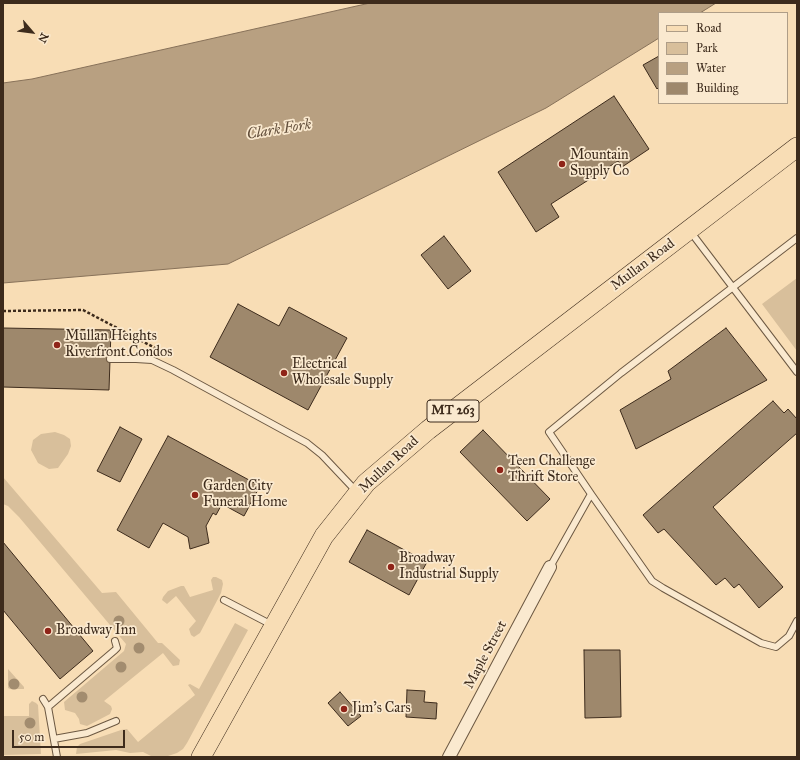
<!DOCTYPE html>
<style>
body{margin:0}
#map{position:relative;width:800px;height:760px;overflow:hidden;background:#f8ddb5;font-family:"IM FELL Great Primer",serif}
canvas{display:block}
.frame{position:absolute;inset:0;border:4px solid #3d2b1c;pointer-events:none}
.legend{position:absolute;left:658px;top:12px;width:130px;height:92px;box-sizing:border-box;background:#fae9cf;border:1px solid #ae9d87;margin:0;padding:5px 7px;list-style:none;font-size:12px;color:#3d2b1c}
.legend li{display:flex;align-items:center;gap:8px;height:20px}
.legend b{width:20px;border:1px solid #ae9d87}
.north{position:absolute;left:12px;top:12px;width:40px;height:40px;-webkit-text-stroke:3px #fae9cf;paint-order:stroke;rotate:118deg;font-size:11px;font-weight:700;line-height:16px;text-align:center;color:#3d2b1c}
.north::after{content:'';display:block;margin:auto;width:14px;height:18px;background:#3d2b1c;clip-path:polygon(50% 0,100% 100%,50% 72%,0 100%)}
.scale{position:absolute;left:12px;top:730px;width:113px;height:18px;box-sizing:border-box;border:2px solid #3d2b1c;border-top:0;padding-left:5px;font-size:12px;line-height:14px;white-space:nowrap;color:#3d2b1c;-webkit-text-stroke:3px #fae9cf;paint-order:stroke}
</style>
<div id="map">
<canvas width="800" height="760"></canvas>
<div class="frame"></div>
<ul class="legend">
<li><b style="height:5px;background:#f8ddb5"></b>Road</li>
<li><b style="height:11px;background:#d8bf9b"></b>Park</li>
<li><b style="height:11px;background:#b8a081"></b>Water</li>
<li><b style="height:11px;background:#9e886c"></b>Building</li>
</ul>
<div class="north">N</div>
<div class="scale">50 m</div>
</div>
<script>
const c = document.querySelector('canvas').getContext('2d');
c.lineJoin = 'round';
function paint(path, color) { c.fillStyle = color; c.fill(path, 'evenodd'); }
const toPath = rows => new Path2D(rows.map(r => 'M' + r).join(''));
function trace(path, color, width, dash) { c.strokeStyle = color; c.lineWidth = width; c.lineCap = dash ? 'butt' : 'round'; c.setLineDash(dash || []); c.stroke(path); }
function drawText(font, color, halo, rows, align = 'center') {
  c.font = font + ' "IM FELL Great Primer",serif'; c.lineWidth = 3.5; c.setLineDash([]); c.textBaseline = 'middle'; c.strokeStyle = halo; c.fillStyle = color; for (const [text, x, y, turn = 0] of rows) {
    c.save(); c.translate(x, y); c.rotate((+turn || 0) * Math.PI / 180); c.textAlign = isNaN(turn) ? turn : align; if (halo) c.strokeText(text, 0, 0); c.fillText(text, 0, 0); c.restore();
  }
}
paint(toPath([
 [797,278,797,351,762,304],
 [55,432,64,435,70,439,71,446,68,454,58,468,49,469,38,463,31,450,33,440,41,434],
 [3,477,102,593,116,592,158,643,162,643,180,660,179,665,173,666,163,653,104,701,111,706,112,709,110,714,87,726,80,724,79,719,75,713,65,710,64,702,124,651,126,644,19,517,8,506,3,504],
 [213,577,216,577,222,580,223,584,221,593,200,633,194,637,191,635,189,629,196,621,176,596,167,604,162,600,163,597,168,591,181,586,184,586,190,597,213,590,211,580],
 [235,623,248,630,187,743,183,749,177,753,165,757,153,757,143,752,130,753,116,750,76,754,77,747,80,744,121,730,127,729,138,742,195,695,188,685,190,684,199,689],
 [8,669,24,687,24,689,10,689,8,688],
 [32,701,36,703,38,705,41,754,3,755,3,716,29,716,29,704]
]), '#d8bf9b');
const water = toPath([
 [370,3,716,3,700,13,659,13,659,38,546,108,228,264,3,283,3,83,32,79,370,3]
]);
paint(water, '#b8a081');
trace(water, '#877159', 1);
const building = toPath([
 [659,56,659,87,657,89,643,65,659,56],
 [614,96,649,149,622,167,618,161,551,204,559,217,536,232,498,172,614,96],
 [444,236,471,271,448,289,421,255,444,236],
 [238,304,279,326,289,307,347,338,308,410,210,357,238,304],
 [3,328,111,330,109,390,3,387,3,328],
 [726,328,767,380,636,449,620,410,671,379,668,371,726,328],
 [773,401,784,413,788,409,797,419,797,433,713,507,783,587,759,608,739,584,734,588,725,578,716,585,664,529,658,533,643,515,773,401],
 [120,427,142,439,120,482,97,471,120,427],
 [483,430,550,499,527,521,460,452,483,430],
 [168,436,260,486,244,516,222,504,216,515,213,513,206,526,209,543,190,549,188,537,163,523,149,548,117,530,168,436],
 [367,530,427,562,409,595,349,562,367,530],
 [3,542,93,651,60,679,3,610,3,542],
 [584,650,620,650,621,717,585,718,584,650],
 [407,690,425,691,424,702,437,703,436,719,406,717,407,690],
 [340,692,361,716,348,726,328,703,340,692]
]);
paint(building, '#9e886c');
trace(building, '#3d2b1c', 1);
const service = toPath([
 [690,231,797,372],
 [110,359,136,359,152,360,173,370,307,443,322,455,356,491],
 [591,494,652,581,663,588,761,643,776,647,789,636,797,621],
 [550,567,591,494,549,432,621,373,797,238],
 [224,600,272,625],
 [43,699,48,707,57,757],
 [48,707,115,650,117,648,115,641],
 [54,739,87,733,116,721]
]);
const minor = toPath([
 [449,757,550,567]
]);
const primary = toPath([
 [201,757,324,536,366,483,428,430,797,147]
]);
trace(service, '#6c5842', 8);
trace(minor, '#6c5842', 14);
trace(primary, '#3d2b1c', 20);
trace(toPath([
 [3,311,83,310,157,349]
]), '#3d2b1c', 2.5, [3, 2]);
trace(service, '#fae9cf', 6);
trace(minor, '#fae9cf', 12);
trace(primary, '#f8ddb5', 19);
c.fillStyle = '#a28c6f';
for (const [x, y] of [
 [119,621],
 [139,648],
 [121,667],
 [14,684],
 [82,697],
 [30,723]
]) { c.beginPath(); c.arc(x, y, 5.5, 0, 2 * Math.PI); c.fill(); }
for (const [x, y, r, color] of [
 [562,164,4,"#8f2418"],
 [57,345,4,"#8f2418"],
 [284,373,4,"#8f2418"],
 [500,470,4,"#8f2418"],
 [195,495,4,"#8f2418"],
 [391,567,4,"#8f2418"],
 [48,631,4,"#8f2418"],
 [344,709,4,"#8f2418"]
]) { const dot = new Path2D(); dot.arc(x, y, r, 0, 2 * Math.PI); c.fillStyle = color; c.fill(dot); trace(dot, '#fae9cf', 1.5); }
for (const [x, y, w] of [
 [453,411,52]
]) { const box = new Path2D(); box.roundRect(x - w / 2, y - 11, w, 22, 3); c.fillStyle = '#fae9cf'; c.fill(box); trace(box, '#3d2b1c', 1); }
drawText('bold 13px', '#3d2b1c', null, [
 ["MT 263",453,411]
]);
drawText('14px', '#3d2b1c', '#fae9cf', [
 ["Mountain",570,156],
 ["Supply Co",570,172],
 ["Mullan Heights",65,337],
 ["Riverfront Condos",65,353],
 ["Electrical",292,365],
 ["Wholesale Supply",292,381],
 ["Teen Challenge",508,462],
 ["Thrift Store",508,478],
 ["Garden City",203,487],
 ["Funeral Home",203,503],
 ["Broadway",399,559],
 ["Industrial Supply",399,575],
 ["Broadway Inn",56,631],
 ["Jim's Cars",352,709]
], 'left');
drawText('14px', '#3d2b1c', '#fae9cf', [
 ["Mullan Road",643,265,-37],
 ["Mullan Road",389,465,-43],
 ["Maple Street",486,655,-62]
]);
drawText('italic 15px', '#624e3a', '#fae9cf', [
 ["Clark Fork",279,130,-9]
]);
</script>
